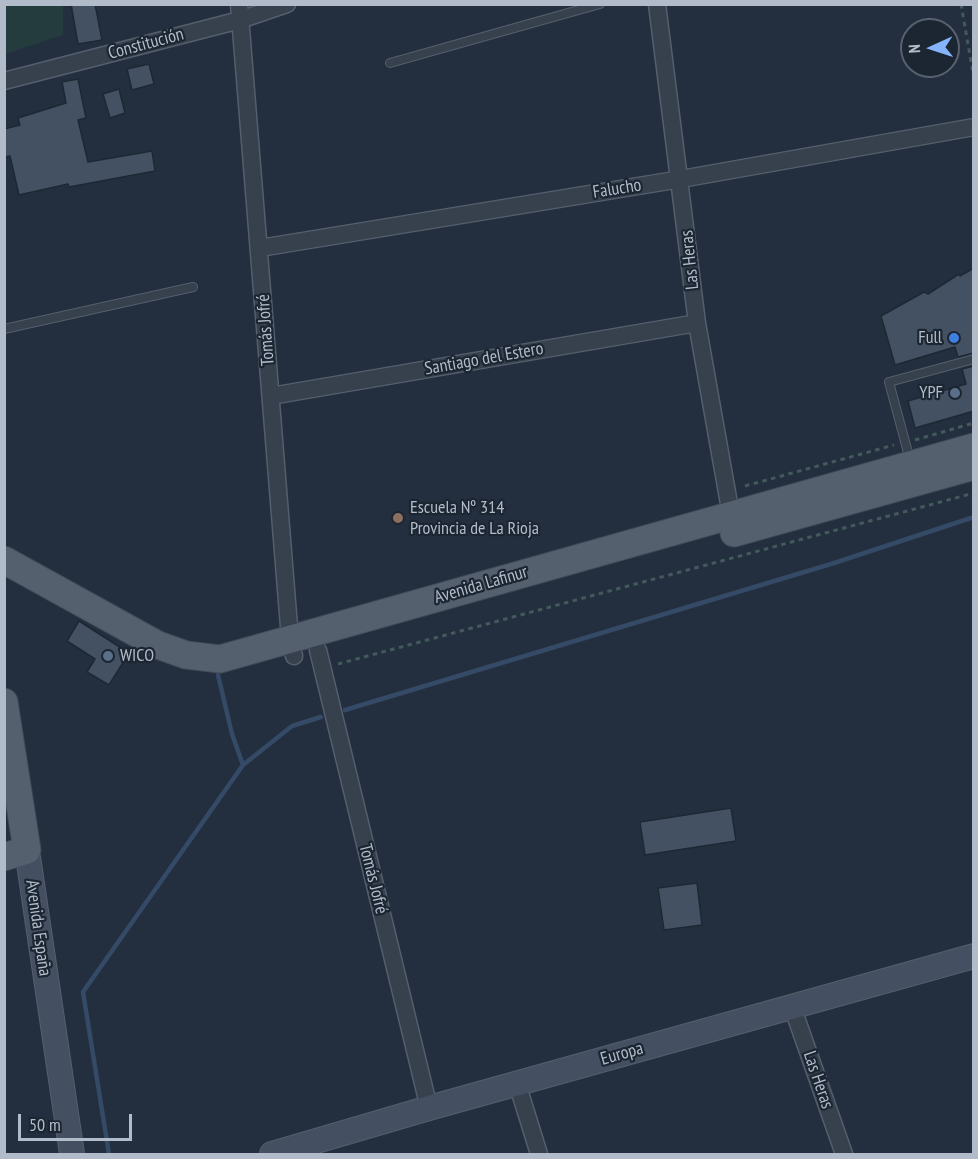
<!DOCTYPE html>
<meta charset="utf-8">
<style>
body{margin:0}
#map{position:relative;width:978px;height:1159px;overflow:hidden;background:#232f3e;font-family:"PT Sans Narrow",sans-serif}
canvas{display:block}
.frame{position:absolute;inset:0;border:6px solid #b2bbc9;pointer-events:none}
.north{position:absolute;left:900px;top:18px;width:60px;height:60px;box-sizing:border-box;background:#1c2633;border:2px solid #58626f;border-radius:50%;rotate:267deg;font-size:16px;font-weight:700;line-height:24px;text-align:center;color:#b2bbc9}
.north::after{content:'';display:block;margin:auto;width:21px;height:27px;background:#85b4fc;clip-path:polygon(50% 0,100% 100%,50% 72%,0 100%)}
.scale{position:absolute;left:18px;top:1114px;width:114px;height:27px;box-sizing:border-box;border:3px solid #b2bbc9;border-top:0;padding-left:8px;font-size:18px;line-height:21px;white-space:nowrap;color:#b2bbc9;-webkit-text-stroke:4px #1c2633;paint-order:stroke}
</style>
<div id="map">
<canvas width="978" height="1159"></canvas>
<div class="frame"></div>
<div class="north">N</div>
<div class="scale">50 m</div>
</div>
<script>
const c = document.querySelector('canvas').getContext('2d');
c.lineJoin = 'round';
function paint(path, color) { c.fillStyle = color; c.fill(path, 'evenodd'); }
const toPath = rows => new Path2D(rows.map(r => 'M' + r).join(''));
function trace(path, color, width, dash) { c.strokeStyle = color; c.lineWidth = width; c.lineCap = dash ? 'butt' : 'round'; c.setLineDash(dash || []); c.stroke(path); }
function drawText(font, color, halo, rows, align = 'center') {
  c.font = font + ' "PT Sans Narrow",sans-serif'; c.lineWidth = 4.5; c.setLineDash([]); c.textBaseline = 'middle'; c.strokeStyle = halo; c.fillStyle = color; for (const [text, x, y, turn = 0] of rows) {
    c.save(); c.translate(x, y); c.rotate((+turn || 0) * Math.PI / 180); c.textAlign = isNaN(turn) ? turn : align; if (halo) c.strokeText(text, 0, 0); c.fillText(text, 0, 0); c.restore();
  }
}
paint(toPath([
 [5,4,63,5,63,35,5,54]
]), '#253c3f');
trace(toPath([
 [218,675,232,734,243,765],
 [345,710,831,564,974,517],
 [109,1154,83,992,243,765,292,726,321,717]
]), '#354a66', 4.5);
const building = toPath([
 [71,4,95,4,102,40,78,44,71,4],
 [149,64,154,84,132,90,127,69,149,64],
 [78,79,86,118,78,120,88,162,152,151,155,171,69,187,68,184,19,195,10,156,4,157,4,129,20,125,18,118,66,103,62,82,78,79],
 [119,89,125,113,110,118,103,94,119,89],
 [974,268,974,353,958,357,955,347,895,365,881,316,924,292,928,294,959,274,960,276,974,268],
 [974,366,974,411,915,428,908,401,966,384,962,369,974,366],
 [79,621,129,653,109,685,87,672,95,659,67,641,79,621],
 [731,808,736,841,645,855,640,822,731,808],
 [697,883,702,925,664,930,658,888,697,883]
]);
paint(building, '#435162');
trace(building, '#1e2835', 1.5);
const lane = toPath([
 [390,63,600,4],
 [4,329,193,287],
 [910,460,889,382,974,359]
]);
const street = toPath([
 [239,4,290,639,294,656],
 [657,4,697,323,731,515],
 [4,81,240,20,287,4],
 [260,248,681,179,974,127],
 [271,396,697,323],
 [318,650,429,1108],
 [792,1006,844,1154],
 [517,1083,539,1154]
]);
const secondary = toPath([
 [27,850,72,1154],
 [272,1154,429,1108,974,956]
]);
const primary = toPath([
 [734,533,974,466],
 [4,560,158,645,186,655,220,659,974,447],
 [4,702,27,850,4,857]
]);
trace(lane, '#555e6c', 10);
trace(street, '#555e6c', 19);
trace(secondary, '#555e6c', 26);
trace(primary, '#404a57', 29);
trace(toPath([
 [961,4,974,79],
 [915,440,974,423],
 [745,486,894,445],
 [338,664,974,493]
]), '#43595c', 3, [4.5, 4.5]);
trace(lane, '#37414e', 8);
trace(street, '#37414e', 16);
trace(secondary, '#445061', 24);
trace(primary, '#55606e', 27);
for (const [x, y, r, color] of [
 [954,338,6,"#3f7fe0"],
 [955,393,6,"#5c6f8a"],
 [398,518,6,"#8d6e63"],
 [108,656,6,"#5c6f8a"]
]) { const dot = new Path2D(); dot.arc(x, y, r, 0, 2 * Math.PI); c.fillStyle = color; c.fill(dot); trace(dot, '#1c2633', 2); }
drawText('18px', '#b2bbc9', '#1c2633', [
 ["Constitución",146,44,-15],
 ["Falucho",617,189,-9],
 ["Las Heras",690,260,-96],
 ["Tomás Jofré",266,330,-94],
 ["Santiago del Estero",484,359,-10],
 ["Avenida Lafinur",481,585,-16],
 ["Tomás Jofré",373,879,76],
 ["Avenida España",38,928,82],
 ["Europa",622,1054,-16],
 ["Las Heras",818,1080,71]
]);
drawText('18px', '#b2bbc9', '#1c2633', [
 ["Full",942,338],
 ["YPF",943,393],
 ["Escuela Nº 314",410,508,"left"],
 ["Provincia de La Rioja",410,529,"left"],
 ["WICO",120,656,"left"]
], 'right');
</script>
